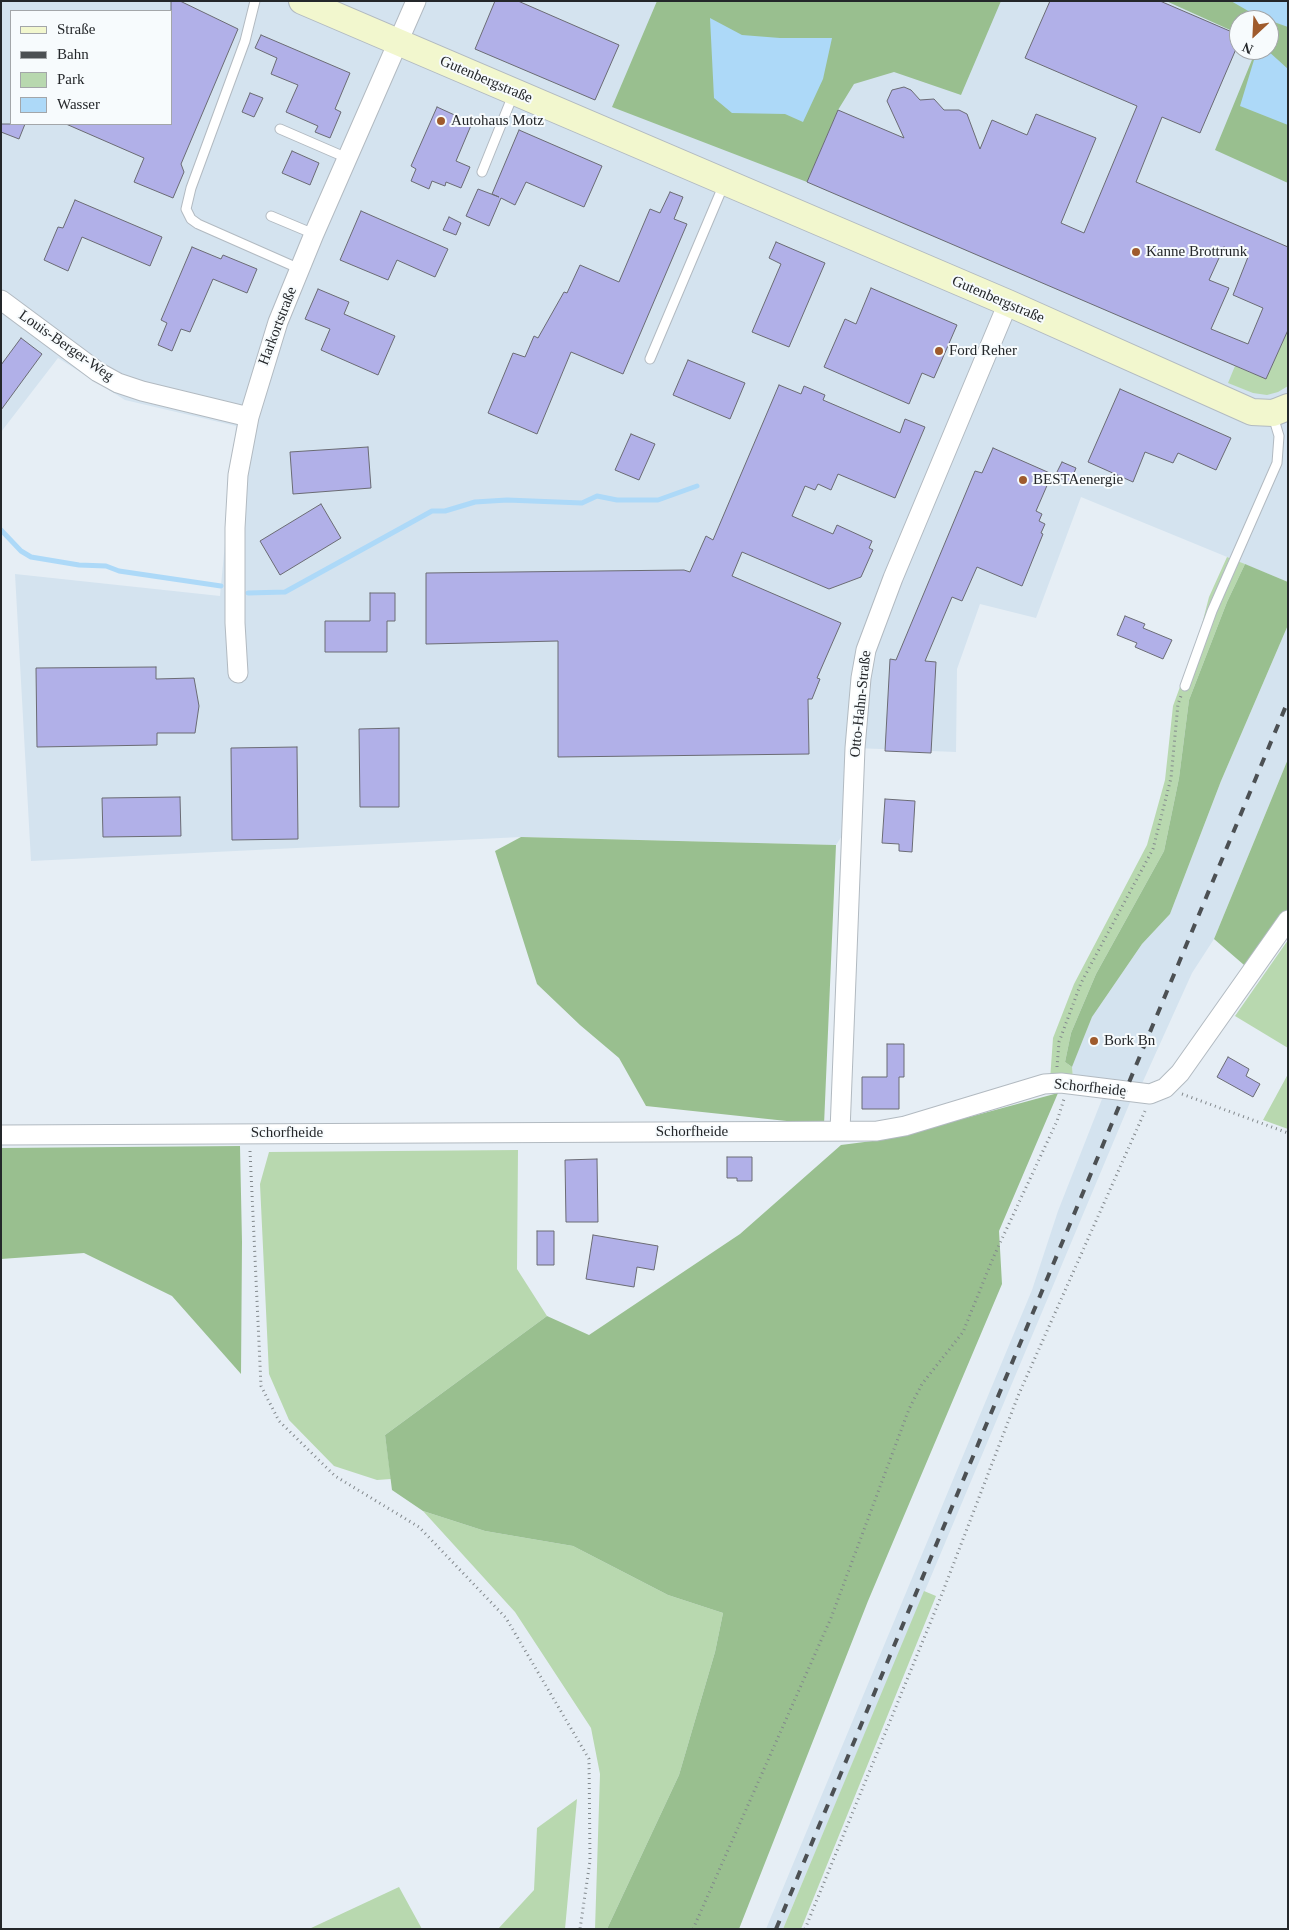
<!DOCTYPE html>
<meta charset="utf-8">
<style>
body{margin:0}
#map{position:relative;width:1289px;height:1930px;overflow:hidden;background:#e6eef5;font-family:Georgia,serif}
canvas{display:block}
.frame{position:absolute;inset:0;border:2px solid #24272a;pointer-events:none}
.legend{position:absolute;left:10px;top:10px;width:162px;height:115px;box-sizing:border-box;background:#f7fbfd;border:1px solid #a3a6a9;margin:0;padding:6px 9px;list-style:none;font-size:15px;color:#24272a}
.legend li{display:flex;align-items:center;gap:10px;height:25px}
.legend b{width:25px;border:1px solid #a3a6a9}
.north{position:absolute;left:1229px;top:10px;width:50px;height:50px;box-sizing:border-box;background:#f7fbfd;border:1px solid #a3a6a9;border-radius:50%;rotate:205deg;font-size:14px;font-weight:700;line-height:20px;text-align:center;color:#24272a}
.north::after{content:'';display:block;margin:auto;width:18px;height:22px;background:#9f5b2d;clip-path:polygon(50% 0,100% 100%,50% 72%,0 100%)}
</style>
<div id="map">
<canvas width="1289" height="1930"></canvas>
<div class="frame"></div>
<ul class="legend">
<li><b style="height:6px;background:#f2f7ce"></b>Straße</li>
<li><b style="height:6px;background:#4c5053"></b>Bahn</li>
<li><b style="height:14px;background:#b8d8af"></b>Park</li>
<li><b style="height:14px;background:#add9f8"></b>Wasser</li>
</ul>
<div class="north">N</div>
</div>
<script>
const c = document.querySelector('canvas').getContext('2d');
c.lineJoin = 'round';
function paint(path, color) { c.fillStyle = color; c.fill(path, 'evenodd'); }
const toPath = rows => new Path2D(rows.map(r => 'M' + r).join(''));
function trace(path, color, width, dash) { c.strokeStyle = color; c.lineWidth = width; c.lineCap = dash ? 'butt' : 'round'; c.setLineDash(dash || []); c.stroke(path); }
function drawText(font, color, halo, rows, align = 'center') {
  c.font = font + ' Georgia,serif'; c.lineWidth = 4; c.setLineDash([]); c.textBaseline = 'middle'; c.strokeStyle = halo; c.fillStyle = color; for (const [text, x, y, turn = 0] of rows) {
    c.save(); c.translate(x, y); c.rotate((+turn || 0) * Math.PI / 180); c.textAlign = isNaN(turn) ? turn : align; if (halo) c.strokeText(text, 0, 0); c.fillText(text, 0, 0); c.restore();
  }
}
paint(toPath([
 [1,1,1288,1,1288,582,1081,497,1036,618,980,604,957,669,956,752,855,748,853,819,836,845,521,837,31,861,15,574,220,596,236,426,125,400,58,358,1,432],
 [11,11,171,11,171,124,11,124],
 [1239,20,1269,20,1269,50,1239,50],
 [1288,625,1288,759,1214,939,1192,973,1140,1088,1073,1078,1072,1067,1092,1017,1142,944,1170,914,1221,781],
 [1104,1094,1131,1100,783,1929,766,1929,1032,1290,1058,1211]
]), '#d4e3ef');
paint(toPath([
 [1288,330,1288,386,1278,392,1267,395,1253,393,1228,383,1235,366,1266,379],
 [1227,557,1245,564,1227,602,1189,700,1179,778,1164,851,1096,974,1071,1033,1065,1062,1072,1067,1073,1078,1050,1080,1053,1038,1074,984,1147,845,1165,780,1173,706,1200,632,1209,597],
 [1288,940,1288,1048,1235,1016],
 [1288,1074,1288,1129,1263,1120],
 [518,1150,517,1269,547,1316,385,1435,391,1479,377,1480,334,1466,289,1420,269,1374,260,1184,269,1152],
 [423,1511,485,1531,573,1546,668,1595,723,1613,715,1652,679,1775,607,1929,595,1929,600,1774,591,1728,515,1612],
 [924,1591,936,1596,801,1929,783,1929],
 [577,1799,565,1929,498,1929,534,1890,537,1828],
 [399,1887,422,1929,309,1929]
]), '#b8d8af');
paint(toPath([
 [657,1,1001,1,961,95,894,72,854,84,838,110,807,182,612,107],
 [1166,1,1288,1,1288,183,1215,150,1256,50,1269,50,1269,20,1239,20,1239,34],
 [1245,564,1288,582,1288,625,1221,781,1170,914,1142,944,1092,1017,1072,1067,1065,1062,1071,1033,1096,974,1164,851,1179,778,1189,700,1227,602],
 [1288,759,1288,915,1251,971,1214,939],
 [521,837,836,845,824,1125,646,1106,619,1058,580,1025,537,984,495,851],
 [1058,1093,999,1231,1002,1284,868,1601,739,1929,607,1929,679,1775,715,1652,723,1613,668,1595,573,1546,485,1531,423,1511,392,1490,385,1435,547,1316,589,1335,740,1234,841,1145,888,1139],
 [240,1146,242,1242,241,1374,172,1296,84,1253,1,1259,1,1148]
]), '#99bf8f');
paint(toPath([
 [1231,1,1288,1,1288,27,1257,16],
 [710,18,742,35,780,38,832,38,823,79,803,122,785,114,732,113,714,98],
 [1257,50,1267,50,1288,69,1288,125,1240,106]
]), '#add9f8');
trace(toPath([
 [1,530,21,551,31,557,79,565,106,566,119,571,221,586],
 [248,593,285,592,432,511,445,511,475,502,507,500,582,503,597,496,617,500,658,500,697,486]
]), '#add9f8', 5);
const building = toPath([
 [171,1,180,1,238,29,181,164,184,172,173,198,134,182,144,158,66,124,171,124,171,1],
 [495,1,518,1,619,45,595,100,475,49,495,1],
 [1050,1,1160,1,1239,35,1239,42,1200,133,1162,117,1136,182,1288,247,1288,330,1266,379,807,182,838,110,904,138,887,101,892,90,904,87,911,90,920,100,934,99,944,110,959,110,967,114,980,149,992,120,1027,135,1036,114,1096,138,1061,223,1084,233,1137,106,1025,58,1050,1],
 [1224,247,1248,257,1233,295,1263,308,1248,344,1211,329,1229,288,1209,280,1224,247],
 [261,35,350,73,335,109,341,112,330,138,315,132,318,126,286,112,298,85,271,74,277,58,255,48,261,35],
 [250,93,263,98,254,117,242,112,250,93],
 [437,107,472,123,456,161,470,167,461,188,446,182,445,186,432,181,429,189,411,181,416,169,411,166,437,107],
 [1,124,25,124,19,139,1,132,1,124],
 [519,130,602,166,584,207,526,182,515,205,501,198,489,226,466,216,478,189,499,197,492,194,519,130],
 [292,151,319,163,310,185,282,173,292,151],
 [670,192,683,197,674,219,687,224,623,374,571,352,537,434,488,413,513,353,525,357,534,336,538,338,564,292,567,293,580,265,619,282,650,209,660,213,670,192],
 [75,200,162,237,150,266,82,237,68,271,44,260,58,227,63,228,75,200],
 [361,211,448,249,435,277,397,260,388,280,340,260,361,211],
 [449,217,461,223,456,235,443,230,449,217],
 [776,242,825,263,789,347,752,332,781,264,769,258,776,242],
 [192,247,221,259,223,255,257,269,247,293,213,279,190,332,181,329,172,351,158,345,167,323,161,320,192,247],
 [871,288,957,325,934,378,922,373,909,404,824,367,845,319,856,324,871,288],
 [318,289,349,302,344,314,395,336,378,375,321,350,330,329,305,319,318,289],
 [21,338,42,354,1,410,1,365,21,338],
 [688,360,745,383,730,419,673,395,688,360],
 [779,385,801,394,804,386,825,395,823,400,900,433,905,419,925,427,895,498,838,474,831,490,818,484,815,490,805,486,792,516,833,534,837,525,872,541,869,548,873,550,861,577,829,589,742,552,732,576,841,623,817,678,820,679,812,699,808,699,809,754,558,757,558,641,426,644,426,573,684,570,690,572,706,536,713,540,779,385],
 [1120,389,1231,438,1216,470,1178,453,1173,463,1145,452,1133,482,1088,462,1120,389],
 [631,434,655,444,639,480,615,470,631,434],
 [368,447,371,488,293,494,290,452,368,447],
 [993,448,1052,474,1036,511,1042,514,1039,521,1045,524,1041,533,1043,534,1022,586,977,567,962,601,952,597,925,661,936,662,931,753,885,751,890,659,896,660,975,471,982,473,993,448],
 [1062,462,1076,468,1070,483,1055,476,1062,462],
 [321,504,341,538,280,575,260,541,321,504],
 [370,593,395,593,395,621,387,621,387,652,325,652,325,621,370,621,370,593],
 [1125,616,1145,624,1143,628,1172,640,1163,659,1135,647,1137,643,1117,635,1125,616],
 [156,667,156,679,194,678,199,706,195,733,157,733,157,745,37,747,36,668,156,667],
 [399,728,399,807,360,807,359,729,399,728],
 [297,747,298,839,232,840,231,748,297,747],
 [180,797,181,836,103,837,102,798,180,797],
 [885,799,915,801,912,852,899,851,899,844,882,843,885,799],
 [887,1044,904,1044,904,1077,899,1077,899,1109,862,1109,862,1077,887,1077,887,1044],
 [1228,1057,1249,1069,1246,1076,1260,1084,1253,1097,1217,1077,1228,1057],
 [727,1157,752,1157,752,1181,737,1181,737,1178,727,1178,727,1157],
 [597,1159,598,1222,566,1222,565,1160,597,1159],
 [537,1231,554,1231,554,1265,537,1265,537,1231],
 [593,1235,658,1246,654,1270,637,1267,634,1287,586,1279,593,1235]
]);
paint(building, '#b1b0e8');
trace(building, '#6b6c74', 1);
const lane = toPath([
 [255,1,245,41,191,188,186,209,191,219,198,224,300,269],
 [280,129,347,158],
 [482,172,513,95],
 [271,216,314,234],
 [650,359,724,184],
 [1185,686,1212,611,1277,463,1279,436,1273,416]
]);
const street = toPath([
 [1,300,98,372,118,383,142,391,249,417],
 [238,673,235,623,235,528,238,475,249,417,278,322,314,234,416,1],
 [840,1131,855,748,861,678,866,650,893,578,1008,303],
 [1,1135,877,1131,905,1126,1044,1084,1061,1083,1150,1094,1165,1088,1180,1073,1288,920]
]);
const secondary = toPath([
 [302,1,1008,303,1252,412,1273,413,1288,407]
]);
trace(lane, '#b2bac1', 11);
trace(street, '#b2bac1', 21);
trace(secondary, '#b2bac1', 28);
trace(toPath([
 [1057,1067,1059,1042,1081,983,1153,849,1171,778,1178,704,1181,696],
 [1182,1094,1288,1133],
 [250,1151,261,1386,279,1421,335,1476,419,1527,506,1618,589,1759,590,1861,580,1929],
 [693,1929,831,1618,909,1409,922,1384,963,1332,993,1258,1057,1121,1064,1099],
 [805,1929,940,1599,1018,1396,1145,1111]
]), '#82888c', 3, [1, 4]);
trace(lane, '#fff', 9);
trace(street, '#fff', 19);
trace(secondary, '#f2f7ce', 26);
trace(toPath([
 [776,1929,1288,701]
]), '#4c5053', 4, [9, 9]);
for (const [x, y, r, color] of [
 [441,121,5,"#9f5b2d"],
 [1136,252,5,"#9f5b2d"],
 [939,351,5,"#9f5b2d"],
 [1023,480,5,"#9f5b2d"],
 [1094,1041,5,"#9f5b2d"]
]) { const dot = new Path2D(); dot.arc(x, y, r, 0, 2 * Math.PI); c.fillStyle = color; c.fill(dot); trace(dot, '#f7fbfd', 2); }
drawText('15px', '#24272a', '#f7fbfd', [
 ["Gutenbergstraße",486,80,23],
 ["Gutenbergstraße",998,300,23],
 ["Harkortstraße",278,326,-69],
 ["Louis-Berger-Weg",66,346,35],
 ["Otto-Hahn-Straße",861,704,-84],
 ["Schorfheide",1090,1088,6],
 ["Schorfheide",692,1132],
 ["Schorfheide",287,1133]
]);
drawText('15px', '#24272a', '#f7fbfd', [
 ["Autohaus Motz",451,121],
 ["Kanne Brottrunk",1146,252],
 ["Ford Reher",949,351],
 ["BESTAenergie",1033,480],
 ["Bork Bn",1104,1041]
], 'left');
</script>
